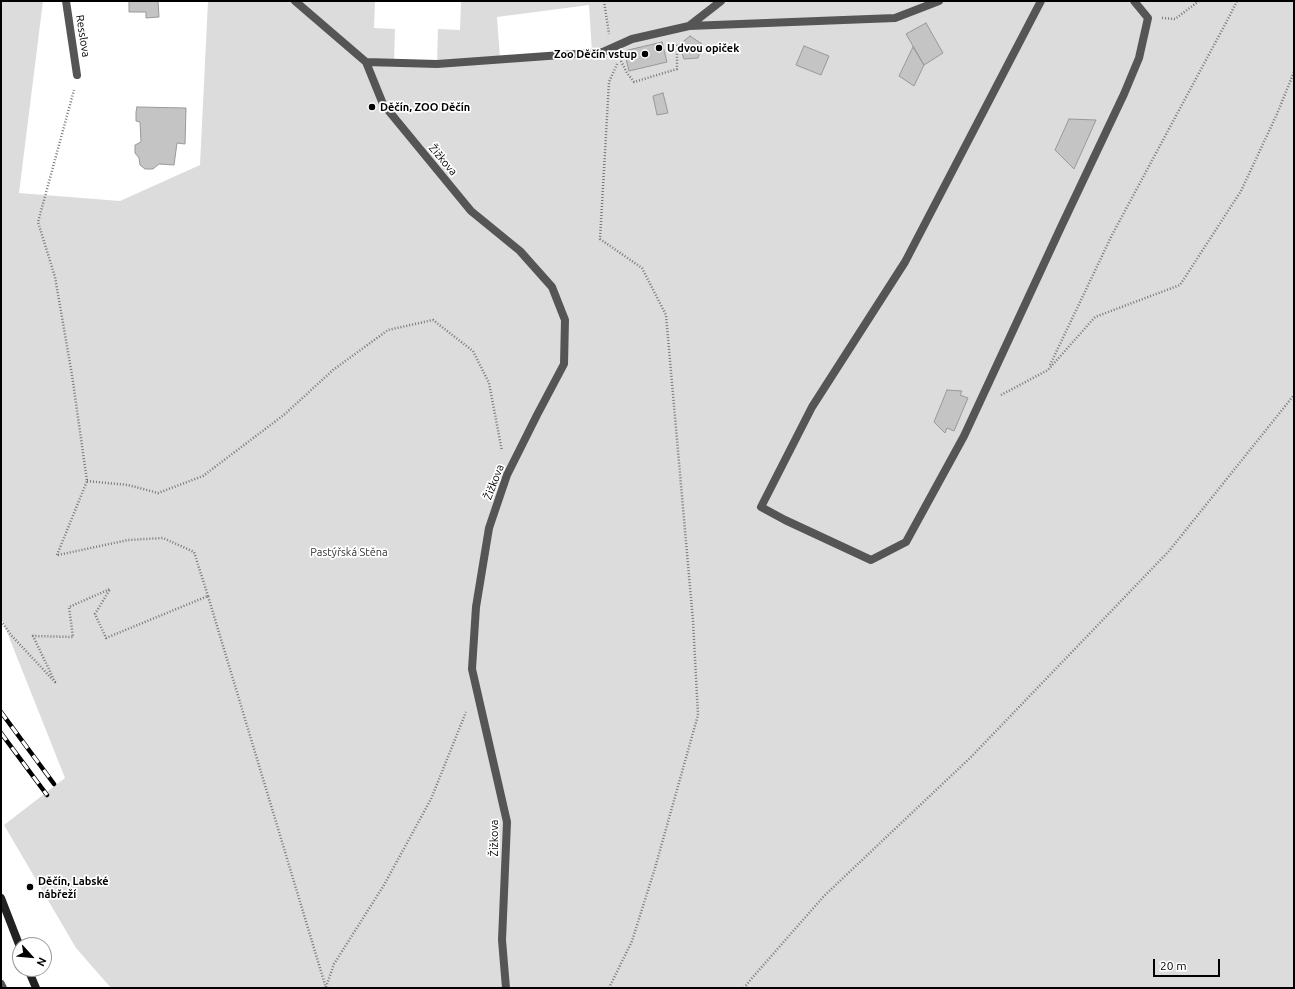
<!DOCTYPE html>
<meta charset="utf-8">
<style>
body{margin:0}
#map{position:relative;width:1295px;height:989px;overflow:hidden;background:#fff;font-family:Ubuntu,sans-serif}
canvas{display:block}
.frame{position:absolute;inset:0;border:2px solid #000;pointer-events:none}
.north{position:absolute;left:12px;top:937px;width:40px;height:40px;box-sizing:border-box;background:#fff;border:1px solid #999;border-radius:50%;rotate:117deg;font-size:11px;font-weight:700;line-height:16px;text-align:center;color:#000}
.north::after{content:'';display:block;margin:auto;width:14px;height:18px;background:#000;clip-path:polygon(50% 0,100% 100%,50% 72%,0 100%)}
.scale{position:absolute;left:1153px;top:959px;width:67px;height:18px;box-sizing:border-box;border:2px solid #000;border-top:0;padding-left:5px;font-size:12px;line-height:14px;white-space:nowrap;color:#000;-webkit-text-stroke:3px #fff;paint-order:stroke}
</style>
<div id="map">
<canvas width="1295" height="989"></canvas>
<div class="frame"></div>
<div class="north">N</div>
<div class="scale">20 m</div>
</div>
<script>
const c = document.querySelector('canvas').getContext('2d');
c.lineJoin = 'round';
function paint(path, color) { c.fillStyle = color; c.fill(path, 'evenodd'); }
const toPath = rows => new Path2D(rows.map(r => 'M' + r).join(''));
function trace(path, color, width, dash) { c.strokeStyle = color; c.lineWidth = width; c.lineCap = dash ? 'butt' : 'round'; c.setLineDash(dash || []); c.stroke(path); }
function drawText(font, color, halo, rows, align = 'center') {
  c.font = font + ' Ubuntu,sans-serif'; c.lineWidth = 3.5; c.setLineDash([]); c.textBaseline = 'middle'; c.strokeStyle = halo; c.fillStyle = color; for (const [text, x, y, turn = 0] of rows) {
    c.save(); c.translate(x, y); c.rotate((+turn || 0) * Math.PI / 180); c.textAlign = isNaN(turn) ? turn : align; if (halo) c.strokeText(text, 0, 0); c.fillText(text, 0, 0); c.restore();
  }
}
paint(toPath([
 [1,1,43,1,19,193,120,201,200,165,208,1,375,1,374,28,395,29,394,62,437,63,438,29,460,30,461,1,1294,1,1294,988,111,988,76,948,4,825,65,778,1,617],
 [589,5,592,52,500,59,497,17]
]), '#dcdcdc');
const building = toPath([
 [129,1,158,1,159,17,146,18,146,12,129,12,129,1],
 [926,23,943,53,924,65,906,34,926,23],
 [690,36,702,44,698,58,684,59,679,45,690,36],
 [662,42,667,62,629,71,624,51,662,42],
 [804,46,829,56,821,75,796,65,804,46],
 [913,47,924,65,914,86,899,76,913,47],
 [663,93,668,113,657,115,653,96,663,93],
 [137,107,186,108,185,144,177,143,174,165,159,164,153,169,145,169,140,165,139,158,135,153,135,145,141,142,140,122,136,121,136,112,137,107],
 [1069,119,1096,120,1074,169,1055,150,1069,119],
 [947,390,962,391,960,395,968,398,954,431,947,428,945,433,934,422,947,390]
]);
paint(building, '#c4c4c4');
trace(building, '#999', 1);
trace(toPath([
 [604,1,609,34],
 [1162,18,1175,19,1199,1],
 [621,61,627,73,634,82,677,69,677,44],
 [1050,365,1112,235,1228,19,1237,1],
 [1001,395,1048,370,1095,317,1180,285,1241,191,1277,114,1294,72],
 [87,481,128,485,158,493,203,476,285,414,333,370,388,330,433,320,473,351,489,383,502,451],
 [57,555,87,481,72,375,55,277,38,222,74,90],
 [58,555,128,540,163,538,194,552,208,596],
 [1,621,11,635,55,682,33,636,73,637,69,607,110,589,95,614,106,638,208,596,326,988],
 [326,987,334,964,384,885,431,799,466,712],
 [609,988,632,941,655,868,698,715,693,621,666,315,642,268,600,239,609,82,618,62],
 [744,988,752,978,824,896,971,757,1169,551,1294,395]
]), '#777', 2.5, [1, 2]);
trace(toPath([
 [66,1,77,75],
 [295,1,366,62,383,104,471,211,520,251,552,287,565,320,564,364,537,415,507,475,489,528,476,607,472,669,507,822,502,940,506,988],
 [1041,1,905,262,812,407,761,507,785,520,871,560,906,542,964,436,1061,227,1124,94,1139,58,1148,18,1134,1],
 [689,26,895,18,939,1],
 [366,62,437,64,603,52,632,39,689,26,721,1],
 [1,984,3,988]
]), '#555', 8);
trace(toPath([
 [1,898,20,947],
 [28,969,36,988]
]), '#222', 8);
const rail = toPath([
 [1,712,54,784],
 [1,733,47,795]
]);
trace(rail, '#000', 4.5);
trace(rail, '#fff', 3, [9]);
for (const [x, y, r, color] of [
 [659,48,4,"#000"],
 [645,54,4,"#000"],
 [372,107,4,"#000"],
 [30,887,4,"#000"]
]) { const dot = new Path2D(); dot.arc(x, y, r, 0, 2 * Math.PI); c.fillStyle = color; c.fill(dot); trace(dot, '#fff', 1.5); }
drawText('11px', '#000', '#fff', [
 ["Resslova",83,36,81],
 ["Žižkova",443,160,50],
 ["Žižkova",494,482,-69],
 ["Žižkova",494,838,-90]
]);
drawText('bold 11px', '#000', '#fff', [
 ["U dvou opiček",667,48],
 ["Zoo Děčín vstup",637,54,"right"],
 ["Děčín, ZOO Děčín",380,107],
 ["Děčín, Labské",38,881],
 ["nábřeží",38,894]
], 'left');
drawText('11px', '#333', '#fff', [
 ["Pastýřská Stěna",349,552]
]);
</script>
